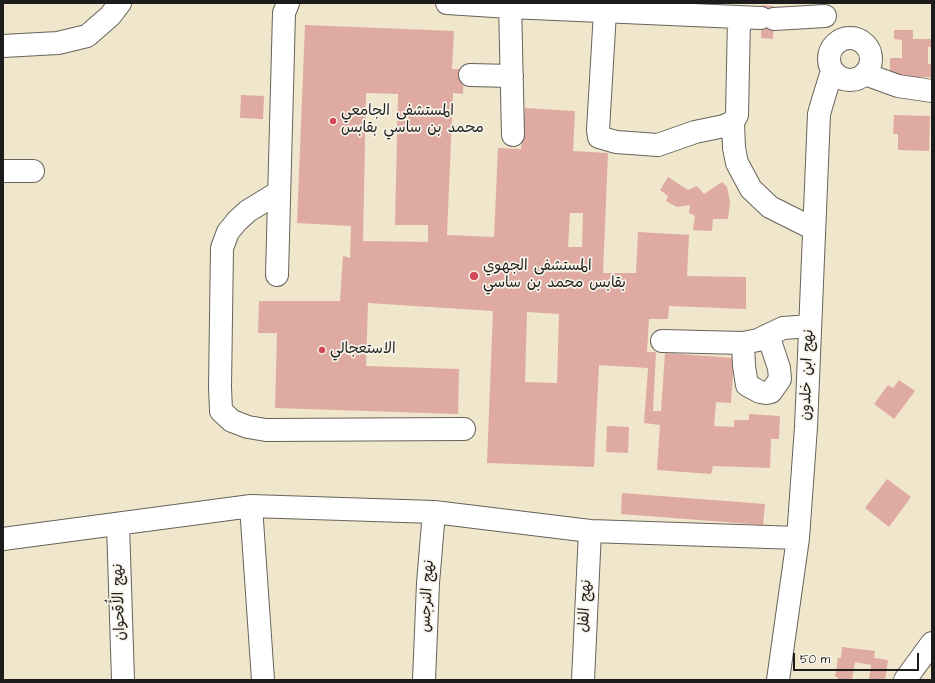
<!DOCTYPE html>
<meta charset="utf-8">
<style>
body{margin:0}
#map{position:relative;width:935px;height:683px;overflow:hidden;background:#f0e6cc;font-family:"Architects Daughter",sans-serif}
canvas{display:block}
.frame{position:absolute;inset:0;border:4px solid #1c1c1c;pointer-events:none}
.scale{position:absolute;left:793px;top:653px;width:126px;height:18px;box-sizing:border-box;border:2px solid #1c1c1c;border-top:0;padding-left:5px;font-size:12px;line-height:14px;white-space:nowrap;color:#1c1c1c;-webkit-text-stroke:3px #f7f3e8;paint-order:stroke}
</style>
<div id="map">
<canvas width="935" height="683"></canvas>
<div class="frame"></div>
<div class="scale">50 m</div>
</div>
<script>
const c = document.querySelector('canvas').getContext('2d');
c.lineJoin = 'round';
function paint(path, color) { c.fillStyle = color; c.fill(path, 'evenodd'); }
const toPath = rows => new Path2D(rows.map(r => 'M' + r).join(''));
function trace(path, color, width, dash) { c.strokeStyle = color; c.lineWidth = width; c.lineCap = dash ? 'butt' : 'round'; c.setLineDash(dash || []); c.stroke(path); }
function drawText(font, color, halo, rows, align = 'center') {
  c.font = font + ' "Architects Daughter","Playpen Sans Arabic",sans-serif'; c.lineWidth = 3.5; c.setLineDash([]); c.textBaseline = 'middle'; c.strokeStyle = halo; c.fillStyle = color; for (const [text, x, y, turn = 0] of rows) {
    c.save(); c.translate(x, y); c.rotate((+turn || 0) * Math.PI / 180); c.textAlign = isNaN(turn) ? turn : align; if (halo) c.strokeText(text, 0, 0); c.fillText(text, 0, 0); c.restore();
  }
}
paint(toPath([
 [762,5,774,6,773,39,761,38],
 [305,25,454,31,452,69,464,69,463,94,453,93,447,235,494,237,498,148,521,149,525,108,575,111,573,151,608,153,603,273,636,273,638,232,689,235,687,276,746,277,746,309,669,306,668,319,649,319,647,352,656,352,653,411,661,411,665,353,734,358,731,403,716,402,714,426,734,427,734,420,749,420,749,414,780,416,779,439,771,439,770,468,713,466,711,474,657,470,660,425,644,423,648,368,599,365,594,467,487,463,493,311,368,303,366,366,459,369,458,414,275,408,277,333,258,333,259,301,340,301,343,256,350,258,351,226,297,223],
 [366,93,398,94,395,225,428,225,428,242,363,241],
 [570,213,583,213,582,247,568,247],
 [527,312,559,314,557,383,525,382],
 [894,30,913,30,913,39,931,39,931,47,928,47,928,64,932,64,932,77,918,77,918,85,890,75,890,58,902,58,902,40,894,39],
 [241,95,264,96,263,119,240,118],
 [894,115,930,116,929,151,898,150,898,134,893,134],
 [668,177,688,190,697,186,704,194,722,182,727,187,730,202,728,219,713,219,712,231,693,230,695,216,689,213,690,205,677,207,666,201,668,196,660,190],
 [899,380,915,391,894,419,874,404,888,385,893,388],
 [607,426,629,427,628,453,606,452],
 [887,479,911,497,889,527,865,508],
 [622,493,765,504,763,525,621,514],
 [842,647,875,651,874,658,888,660,885,680,869,680,871,665,855,662,852,680,837,680,838,677,835,677,838,658,841,658]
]), '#dfaaa2');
const minor = toPath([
 [447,3,510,7,761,18],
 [510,3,513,135],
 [605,12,598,130,599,137,616,142,658,145,695,132,724,126,733,122,737,115,739,18],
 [774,19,825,16],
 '829 59a21 21 0 1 1 42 0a21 21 0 1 1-42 0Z',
 [3,46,58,43,87,36,110,16,120,3],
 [865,74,898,86,932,91],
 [470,75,512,76],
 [733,122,734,148,737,163,751,189,770,207,814,229],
 [3,171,33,171],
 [279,192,248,211,237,221,228,232,222,248,220,387,221,411,232,421,248,427,266,430,464,429],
 [277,275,284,13,288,3],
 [662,341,743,343,758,340,783,328,810,326],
 [743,343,744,366,747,385,760,392,766,393,771,392,780,379,779,368,768,335],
 [251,506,263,680],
 [118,524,123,680],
 [3,539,251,506,434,512,590,531,798,538],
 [424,680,428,583,434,512],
 [583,680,590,531],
 [778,680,798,538,806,427,819,114,823,100,832,71],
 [905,680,932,643]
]);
trace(minor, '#66635a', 24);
trace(minor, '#fff', 22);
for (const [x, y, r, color] of [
 [333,121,4,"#d1495b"],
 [474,276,5,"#d1495b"],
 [322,350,4,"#d1495b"]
]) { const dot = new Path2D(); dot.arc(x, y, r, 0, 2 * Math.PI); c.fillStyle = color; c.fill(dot); trace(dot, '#f7f3e8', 1.5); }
drawText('15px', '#1c1c1c', '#f7f3e8', [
 ["المستشفى الجامعي",341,112],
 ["محمد بن ساسي بقابس",341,129],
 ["المستشفى الجهوي",483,267],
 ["بقابس محمد بن ساسي",483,284],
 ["الاستعجالي",330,350]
], 'left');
drawText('15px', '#1c1c1c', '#f7f3e8', [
 ["نهج ابن خلدون",808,375,-88],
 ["نهج النرجس",428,596,-87],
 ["نهج الأُقحوان",120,602,-92],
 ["نهج الفل",586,606,-87]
]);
</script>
